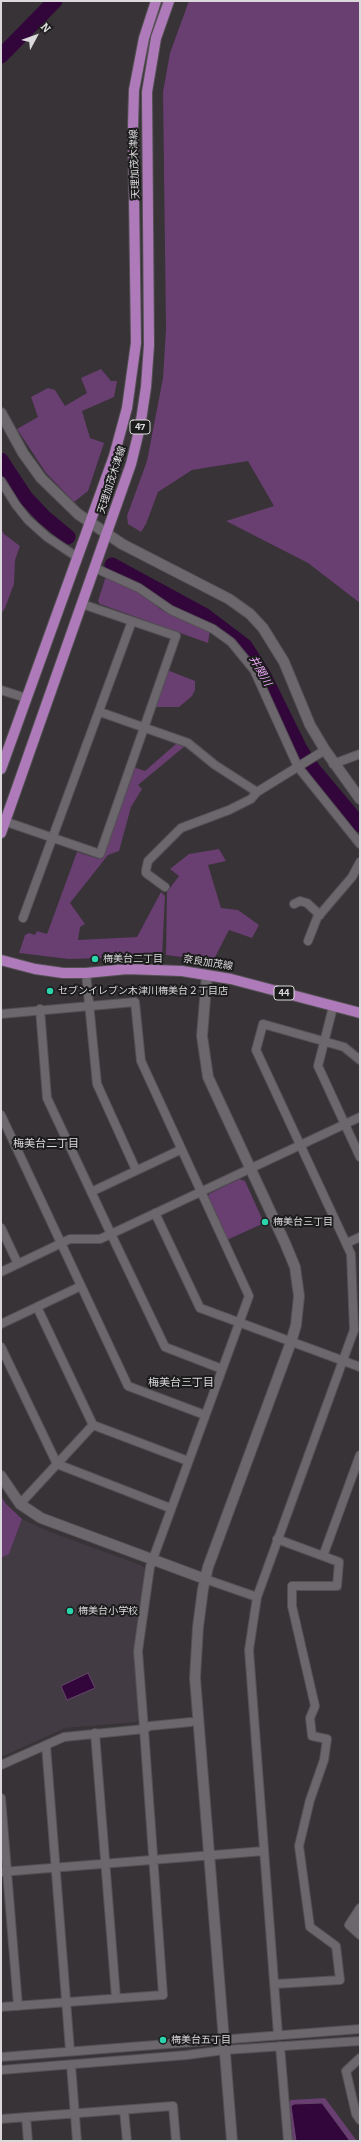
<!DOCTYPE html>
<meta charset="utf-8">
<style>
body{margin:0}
#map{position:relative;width:361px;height:2142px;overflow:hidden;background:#373337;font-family:Bitter,serif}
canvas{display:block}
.frame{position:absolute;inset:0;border:2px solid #dbd9dc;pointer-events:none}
.north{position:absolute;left:16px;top:16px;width:40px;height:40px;-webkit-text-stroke:3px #1d1c1d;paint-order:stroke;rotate:49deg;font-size:11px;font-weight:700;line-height:16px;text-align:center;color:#dbd9dc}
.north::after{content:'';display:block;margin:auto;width:14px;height:18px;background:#dbd9dc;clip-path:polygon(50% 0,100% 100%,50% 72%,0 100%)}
</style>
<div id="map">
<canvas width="361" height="2142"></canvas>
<div class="frame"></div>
<div class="north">N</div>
</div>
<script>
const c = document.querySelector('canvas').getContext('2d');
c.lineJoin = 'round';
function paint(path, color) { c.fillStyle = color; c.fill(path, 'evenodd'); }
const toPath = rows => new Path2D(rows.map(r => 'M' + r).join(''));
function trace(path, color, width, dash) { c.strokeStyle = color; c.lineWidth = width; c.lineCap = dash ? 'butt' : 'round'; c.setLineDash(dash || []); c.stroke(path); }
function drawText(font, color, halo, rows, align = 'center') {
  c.font = font + ' Bitter,"Noto Sans JP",serif'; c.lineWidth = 4; c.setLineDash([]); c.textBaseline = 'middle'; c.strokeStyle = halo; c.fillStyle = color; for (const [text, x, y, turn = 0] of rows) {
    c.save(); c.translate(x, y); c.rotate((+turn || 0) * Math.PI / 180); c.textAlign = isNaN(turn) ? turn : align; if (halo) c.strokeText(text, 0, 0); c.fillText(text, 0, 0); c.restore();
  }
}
paint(toPath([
 [22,1519,50,1532,143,1566,145,1571,134,1652,139,1718,136,1722,65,1728,1,1757,1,1558,9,1554]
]), '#433b44');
paint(toPath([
 [189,1,360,1,360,603,308,563,226,521,274,506,248,461,192,470,158,492,146,524,141,532,128,524,127,516,147,461,163,378,166,329,163,92,170,53],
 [101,369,111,381,117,381,114,397,82,411,90,438,104,443,88,491,74,502,46,473,17,429,38,417,31,397,48,388,55,390,65,406,87,393,81,378],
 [1,529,4,534,20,546,15,560,14,584,5,608,1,614],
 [106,576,144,594,160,609,210,630,208,643,100,604,98,601],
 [167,670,195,681,195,690,192,696,179,707,155,707],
 [177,743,185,746,138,785,142,789,131,807,119,851,108,855,70,903,85,924,80,927,78,940,137,937,161,892,165,896,162,956,69,959,19,953,25,935,29,933,35,935,37,931,47,934,77,852,99,859,133,767,145,771],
 [219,849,226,861,208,865,221,908,238,910,259,925,252,938,229,930,213,961,166,955,167,892,179,876,170,869,189,854],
 [239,1179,245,1181,264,1223,227,1240,207,1198,209,1194],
 [1,1496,6,1504,22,1519,9,1554,1,1558],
 [325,2098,357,2141,350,2141,322,2103,294,2104,291,2106,296,2141,291,2141,288,2104,291,2100]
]), '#693e70');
const water = toPath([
 [88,1673,95,1688,67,1700,61,1686,88,1673],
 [322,2103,350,2141,296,2141,291,2106,294,2104,322,2103]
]);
paint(water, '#33063b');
trace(water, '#65456b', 1);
trace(toPath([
 [1,56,55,1],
 [1,460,26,498,44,517,68,537],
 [112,565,204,615,245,646,264,676,300,749,313,769,360,825]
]), '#33063b', 15);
const street = toPath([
 [1,481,16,505,28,520,47,537,77,557],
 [95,568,139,588,171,610,213,629,231,642,254,670,298,767,360,844],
 [1,690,26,698],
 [100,712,188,743,215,765,257,792],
 [333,764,360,754],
 [1,820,100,854,176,636,82,604],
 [165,887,146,873,146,870,148,861,181,828,229,810,251,799,257,792,325,750],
 [294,904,300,901,307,903,320,915],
 [23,918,132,621],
 [308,941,317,918,352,877,360,862],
 [86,973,97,1084,136,1170],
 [333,1007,318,1066,360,1157],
 [1,1014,135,1002,141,1061,249,1296,150,1567,138,1651,144,1729,64,1737,1,1765],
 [1,1115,128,1386,205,1415],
 [91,1192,180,1150],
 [155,1213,200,1308,360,1367],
 [1,1228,18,1264],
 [347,1243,360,1237],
 [1,1272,70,1239,100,1239,111,1234,47,1098,40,1009],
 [37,1307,93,1425,188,1461],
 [1,1324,81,1286],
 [1,1347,57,1464,170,1508],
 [222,1369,165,1347,111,1234,360,1117],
 [20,1504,93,1425],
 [323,1556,360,1455],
 [205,1579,257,1597],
 [95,1733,116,1998],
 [46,1745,70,2051],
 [1,1798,18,2006],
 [1,1872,264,1851],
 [360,1908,349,1925,360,1935],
 [353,1919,360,1924],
 [276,1984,340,1980,336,1946,310,1927,299,1846,310,1800,324,1760,327,1739,312,1736,310,1718,315,1706,292,1606,292,1586,337,1586,339,1562,277,1539],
 [1,2007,163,1995,144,1729,150,1726,191,1722],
 [278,2035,249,1650,257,1597,354,1330,351,1254,256,1050,263,1024,344,1047,360,1060],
 [280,2046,288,2141],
 [1,2057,360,2029],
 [360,2058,346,2071,356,2114,360,2120],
 [71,2065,77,2141],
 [1,2070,187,2055,225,2050,360,2041],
 [124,2110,127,2141],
 [26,2117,28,2141],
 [1,2119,173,2106,176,2141]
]);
const secondary = toPath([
 [1,413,23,453,41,478,78,514,122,544,229,599,250,614,263,628,284,662,310,725,325,750,360,799],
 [207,975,202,1036,208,1077,285,1243,295,1267,299,1296,296,1325,291,1342,208,1567,203,1589,198,1627,195,1678,232,2141],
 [1,1476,20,1504,41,1518,205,1579]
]);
const primary = toPath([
 [1,769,114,456,127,408,136,343,133,126,134,90,144,38,156,1],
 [1,833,131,464,140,427,146,387,149,345,147,92,156,38,169,1],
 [1,960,35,969,63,973,86,973,127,969,182,971,231,979,360,1013]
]);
trace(street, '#535054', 10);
trace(secondary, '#535054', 12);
trace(primary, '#535054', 12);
trace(street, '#6b676c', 8);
trace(secondary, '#6b676c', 10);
trace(primary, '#af7ab9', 10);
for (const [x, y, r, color] of [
 [95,959,4,"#2bd5ac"],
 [50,991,4,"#2bd5ac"],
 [265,1222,4,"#2bd5ac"],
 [70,1611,4,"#2bd5ac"],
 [163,2040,4,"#2bd5ac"]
]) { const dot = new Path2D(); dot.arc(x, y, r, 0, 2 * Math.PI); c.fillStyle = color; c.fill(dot); trace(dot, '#1d1c1d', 1.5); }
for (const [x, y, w] of [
 [140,427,20],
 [284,993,20]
]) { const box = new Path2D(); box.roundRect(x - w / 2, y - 7, w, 14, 3); c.fillStyle = '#1d1c1d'; c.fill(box); trace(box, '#dbd9dc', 1); }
drawText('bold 9px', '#dbd9dc', null, [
 ["47",140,427],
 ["44",284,993]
]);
drawText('10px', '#dbd9dc', '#1d1c1d', [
 ["天理加茂木津線",135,164,-92],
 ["天理加茂木津線",112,480,-72],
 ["奈良加茂線",208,963,9]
]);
drawText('10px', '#dbd9dc', '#1d1c1d', [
 ["梅美台二丁目",103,959],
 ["セブンイレブン木津川梅美台２丁目店",58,991],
 ["梅美台三丁目",273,1222],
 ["梅美台小学校",78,1611],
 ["梅美台五丁目",171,2040]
], 'left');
drawText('italic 11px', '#e9a8f5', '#1d1c1d', [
 ["井関川",260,671,60]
]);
drawText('11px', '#dbd9dc', '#1d1c1d', [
 ["梅美台二丁目",46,1144],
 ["梅美台三丁目",181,1383]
]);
</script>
